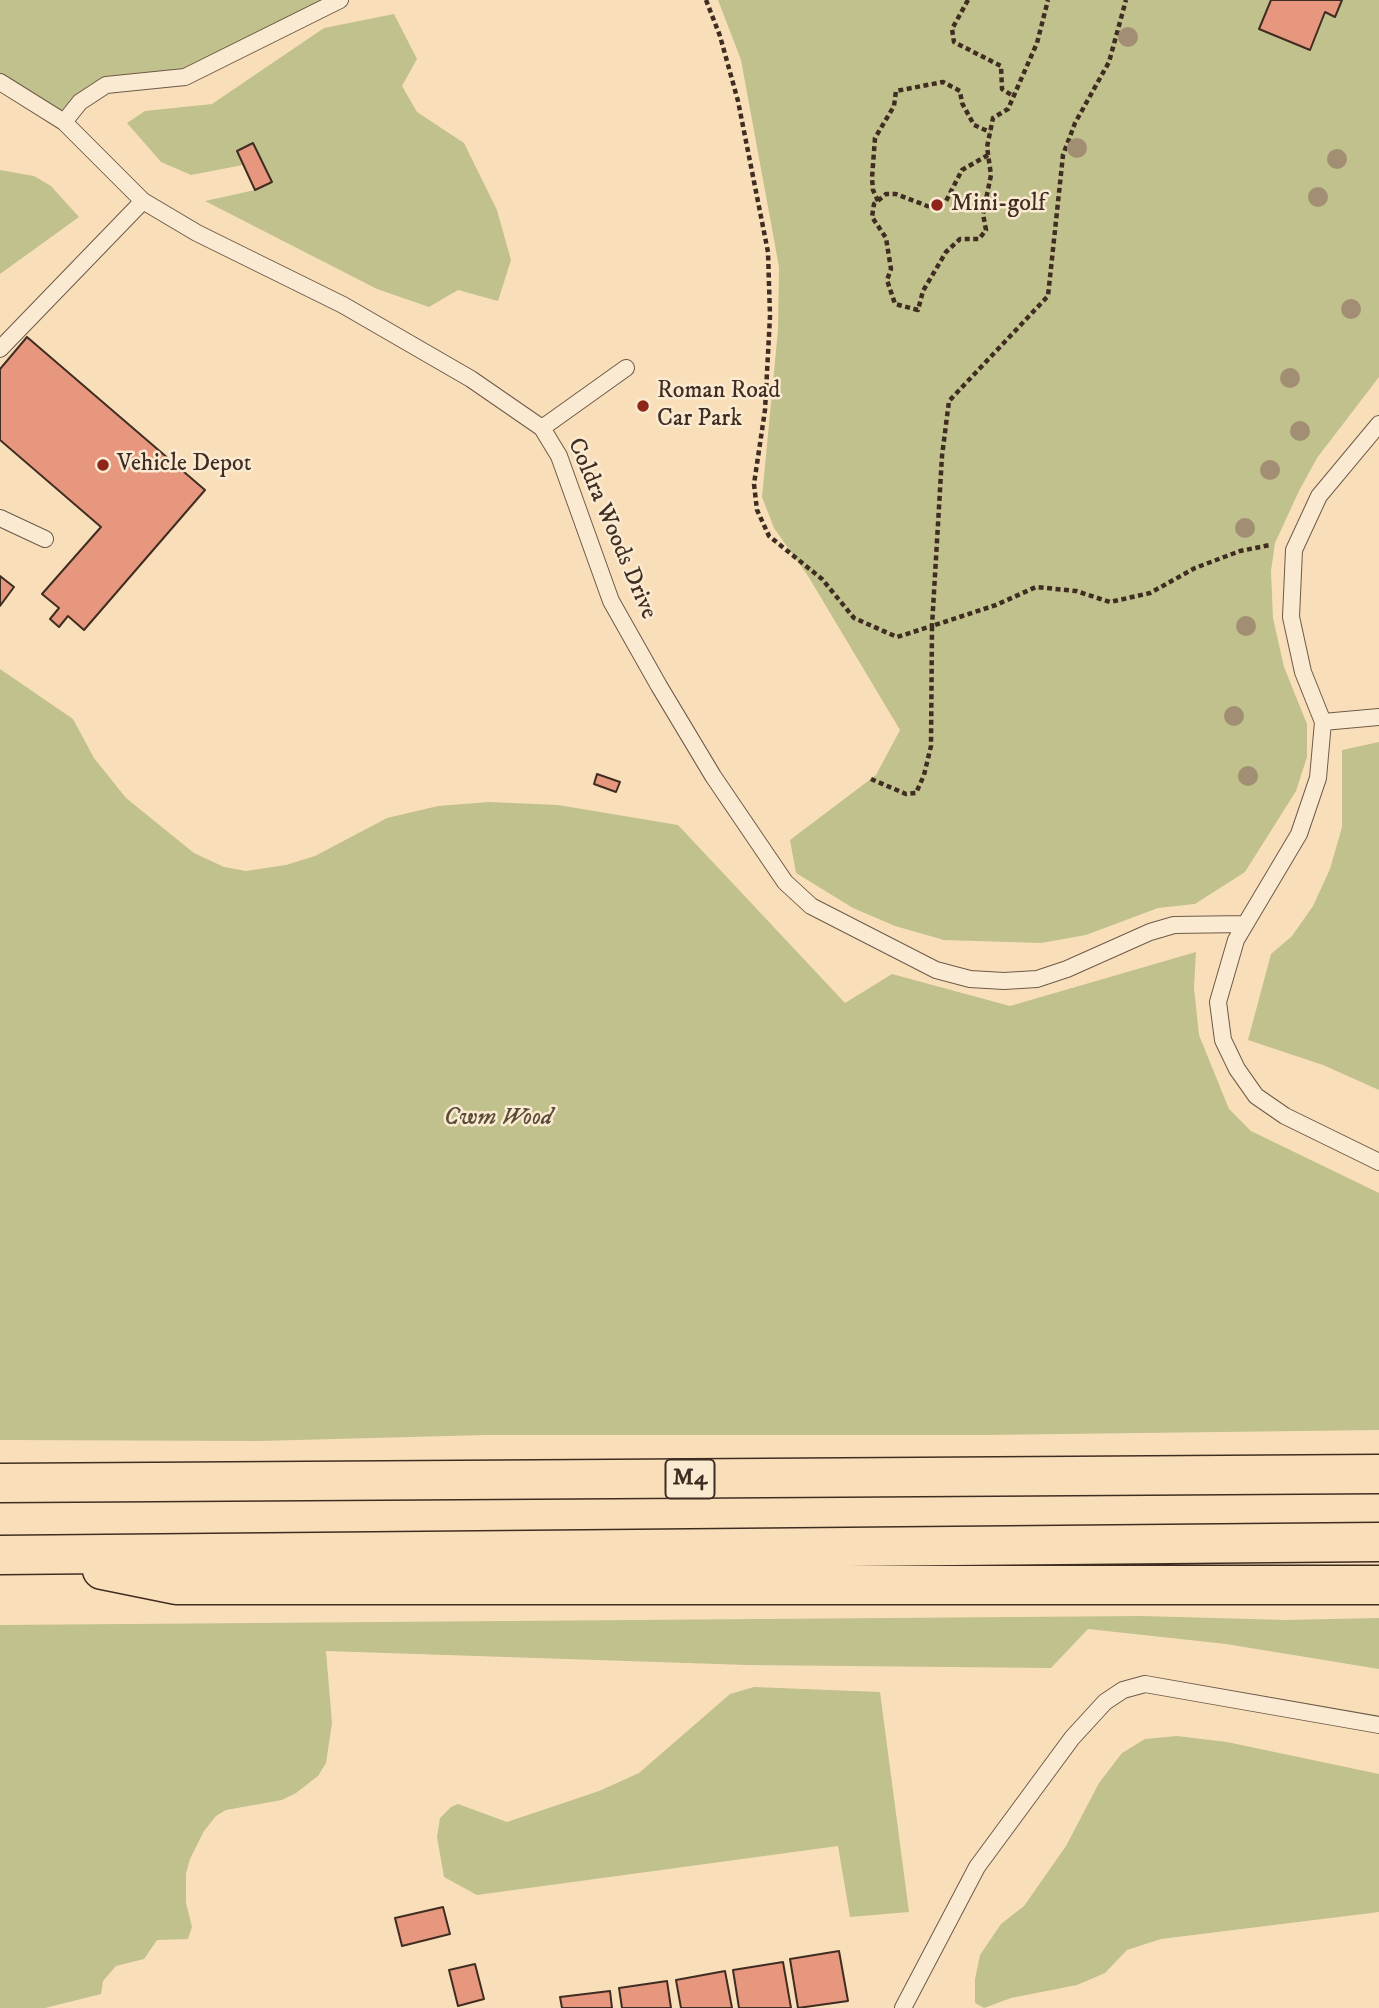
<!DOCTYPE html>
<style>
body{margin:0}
canvas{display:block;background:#f9dfb9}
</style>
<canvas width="1379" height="2008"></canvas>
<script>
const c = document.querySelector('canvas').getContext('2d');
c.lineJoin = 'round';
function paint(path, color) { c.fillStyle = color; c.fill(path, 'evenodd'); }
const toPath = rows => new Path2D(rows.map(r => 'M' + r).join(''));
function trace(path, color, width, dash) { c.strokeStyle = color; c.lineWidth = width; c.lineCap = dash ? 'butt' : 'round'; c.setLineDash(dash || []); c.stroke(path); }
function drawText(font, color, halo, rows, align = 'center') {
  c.font = font + ' "IM FELL DW Pica",serif'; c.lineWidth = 5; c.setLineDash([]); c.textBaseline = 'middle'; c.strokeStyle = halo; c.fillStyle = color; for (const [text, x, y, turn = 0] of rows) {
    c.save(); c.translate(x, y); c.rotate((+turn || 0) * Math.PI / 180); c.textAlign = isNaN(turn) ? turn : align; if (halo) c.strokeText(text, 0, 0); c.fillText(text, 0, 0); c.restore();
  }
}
paint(toPath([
 [0,0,340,0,185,77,106,85,64,122,0,82],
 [718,0,1379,0,1379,377,1317,458,1299,491,1275,543,1271,571,1273,618,1284,667,1307,724,1307,757,1296,791,1245,872,1195,904,1158,908,1086,935,1041,943,944,940,895,926,853,908,796,873,790,840,876,775,900,730,808,576,774,528,762,497,778,330,779,267,741,60],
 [394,14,417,59,402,86,417,112,464,143,497,210,511,260,498,301,458,290,429,307,377,289,205,201,255,190,271,182,253,143,237,151,243,165,191,175,161,162,127,123,145,111,212,104,324,28],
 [0,170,34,176,51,186,79,217,0,274],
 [0,669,73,719,94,758,126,798,194,853,224,867,246,871,286,865,315,856,387,818,438,806,489,802,558,805,678,825,845,1003,892,974,1010,1006,1196,952,1194,988,1199,1035,1229,1109,1251,1131,1379,1193,1379,1430,983,1435,486,1435,259,1441,0,1440],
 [1379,742,1379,1090,1323,1065,1248,1040,1271,954,1292,936,1313,906,1330,869,1342,827,1342,750],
 [1142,1616,1286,1620,1379,1618,1379,1669,1226,1644,1088,1629,1051,1668,747,1665,326,1651,332,1723,326,1763,318,1776,296,1793,282,1800,226,1810,216,1816,204,1831,190,1859,186,1873,186,1903,192,1927,188,1939,157,1940,144,1959,116,1966,103,1981,101,1994,45,2008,0,2008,0,1625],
 [754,1687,880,1692,909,1912,850,1917,838,1846,477,1895,444,1877,437,1837,440,1818,451,1807,458,1804,507,1822,599,1791,639,1773,730,1694],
 [1177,1736,1227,1742,1379,1774,1379,1912,1161,1939,1127,1950,1105,1973,1077,1985,1011,1998,984,2008,975,2003,975,1979,980,1955,1001,1924,1024,1906,1066,1846,1099,1783,1122,1753,1145,1739]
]), '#c1c18d');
const building = toPath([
 [1271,0,1342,0,1335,17,1325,12,1310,50,1259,29,1271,0],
 [253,143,272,182,255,190,237,151,253,143],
 [27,337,205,490,84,630,68,616,59,627,50,619,59,608,42,594,101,527,0,440,0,369,27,337],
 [0,576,14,587,0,606,0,576],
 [597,774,620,782,616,792,594,784,597,774],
 [443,1907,450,1934,402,1946,395,1918,443,1907],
 [839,1951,848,2001,798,2008,790,1959,839,1951],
 [783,1962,791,2008,739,2008,733,1970,783,1962],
 [475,1964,484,1999,458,2006,449,1970,475,1964],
 [725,1971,732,2008,681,2008,676,1980,725,1971],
 [667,1981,671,2008,622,2008,619,1988,667,1981],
 [610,1991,612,2008,562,2008,560,1997,610,1991]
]);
paint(building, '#e6977e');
trace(building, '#402d22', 2);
const lane = toPath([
 [0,82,64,122,143,201,197,233,343,305,471,379,542,428,559,456,611,601,659,686,713,776,785,882,811,906,936,970,970,979,1004,981,1037,979,1067,969,1150,932,1174,925,1245,924],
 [64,122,80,102,106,85,185,77,340,0],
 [0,349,143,201],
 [1379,424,1319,496,1294,550,1291,617,1303,672,1323,722,1318,778,1299,834,1236,940,1218,1002,1223,1040,1237,1069,1256,1096,1285,1116,1379,1162],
 [542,428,626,368],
 [0,518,45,539],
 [1323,722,1379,717],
 [903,2008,977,1867,1072,1738,1105,1702,1123,1690,1145,1684,1379,1725]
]);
const highway = toPath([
 [0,1483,1379,1474],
 [0,1555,1379,1542],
 [102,1570,176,1585,1379,1585]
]);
trace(lane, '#6e5a48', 18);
trace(highway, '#402d22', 41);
trace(toPath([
 [706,0,720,36,738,101,768,252,770,316,765,410,754,484,757,510,769,536,822,579,854,618,897,637,932,626,942,456,949,401,1048,296,1063,155,1075,123,1109,62,1126,0],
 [968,0,952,29,954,42,1001,66,1002,89,1013,96],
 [988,155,962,170,945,203,935,209,896,194,886,194,874,204,872,217,886,238,891,269,887,280,895,304,918,310,923,291,946,252,960,239,979,239,986,230,983,214,991,175,987,147,993,118,1008,109,1037,43,1048,0],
 [878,201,873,190,872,178,875,138,894,106,896,91,943,82,960,91,962,103,974,125,990,132],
 [871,779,906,794,916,793,924,775,931,746,932,626,996,605,1036,587,1076,591,1110,602,1150,593,1195,568,1240,551,1270,545]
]), '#402d22', 4.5, [5, 3.5]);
trace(lane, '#fbead2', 16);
trace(highway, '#f9dfb9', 38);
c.fillStyle = '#a28e72';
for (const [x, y] of [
 [1128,37],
 [1077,148],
 [1337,159],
 [1318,197],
 [1351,309],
 [1290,378],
 [1300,431],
 [1270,470],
 [1245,528],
 [1246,626],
 [1234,716],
 [1248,776]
]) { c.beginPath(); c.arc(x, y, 10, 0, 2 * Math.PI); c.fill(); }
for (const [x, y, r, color] of [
 [937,205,7,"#8f2418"],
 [643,406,7,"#8f2418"],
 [103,465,7,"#8f2418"]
]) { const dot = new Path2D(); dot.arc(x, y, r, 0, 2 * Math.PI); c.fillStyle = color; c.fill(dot); trace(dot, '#fbead2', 2.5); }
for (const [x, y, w] of [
 [690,1479,49]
]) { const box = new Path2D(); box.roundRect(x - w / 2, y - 19.5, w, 39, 5); c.fillStyle = '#fbead2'; c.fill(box); trace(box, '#402d22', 2); }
drawText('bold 23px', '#402d22', null, [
 ["M4",690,1479]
]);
drawText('24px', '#402d22', '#fbead2', [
 ["Mini-golf",951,205],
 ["Roman Road",657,392],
 ["Car Park",657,420],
 ["Vehicle Depot",117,465]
], 'left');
drawText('24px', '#402d22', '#fbead2', [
 ["Coldra Woods Drive",611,529,67]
]);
drawText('italic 24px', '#5a4b37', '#fbead2', [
 ["Cwm Wood",498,1119]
]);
</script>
